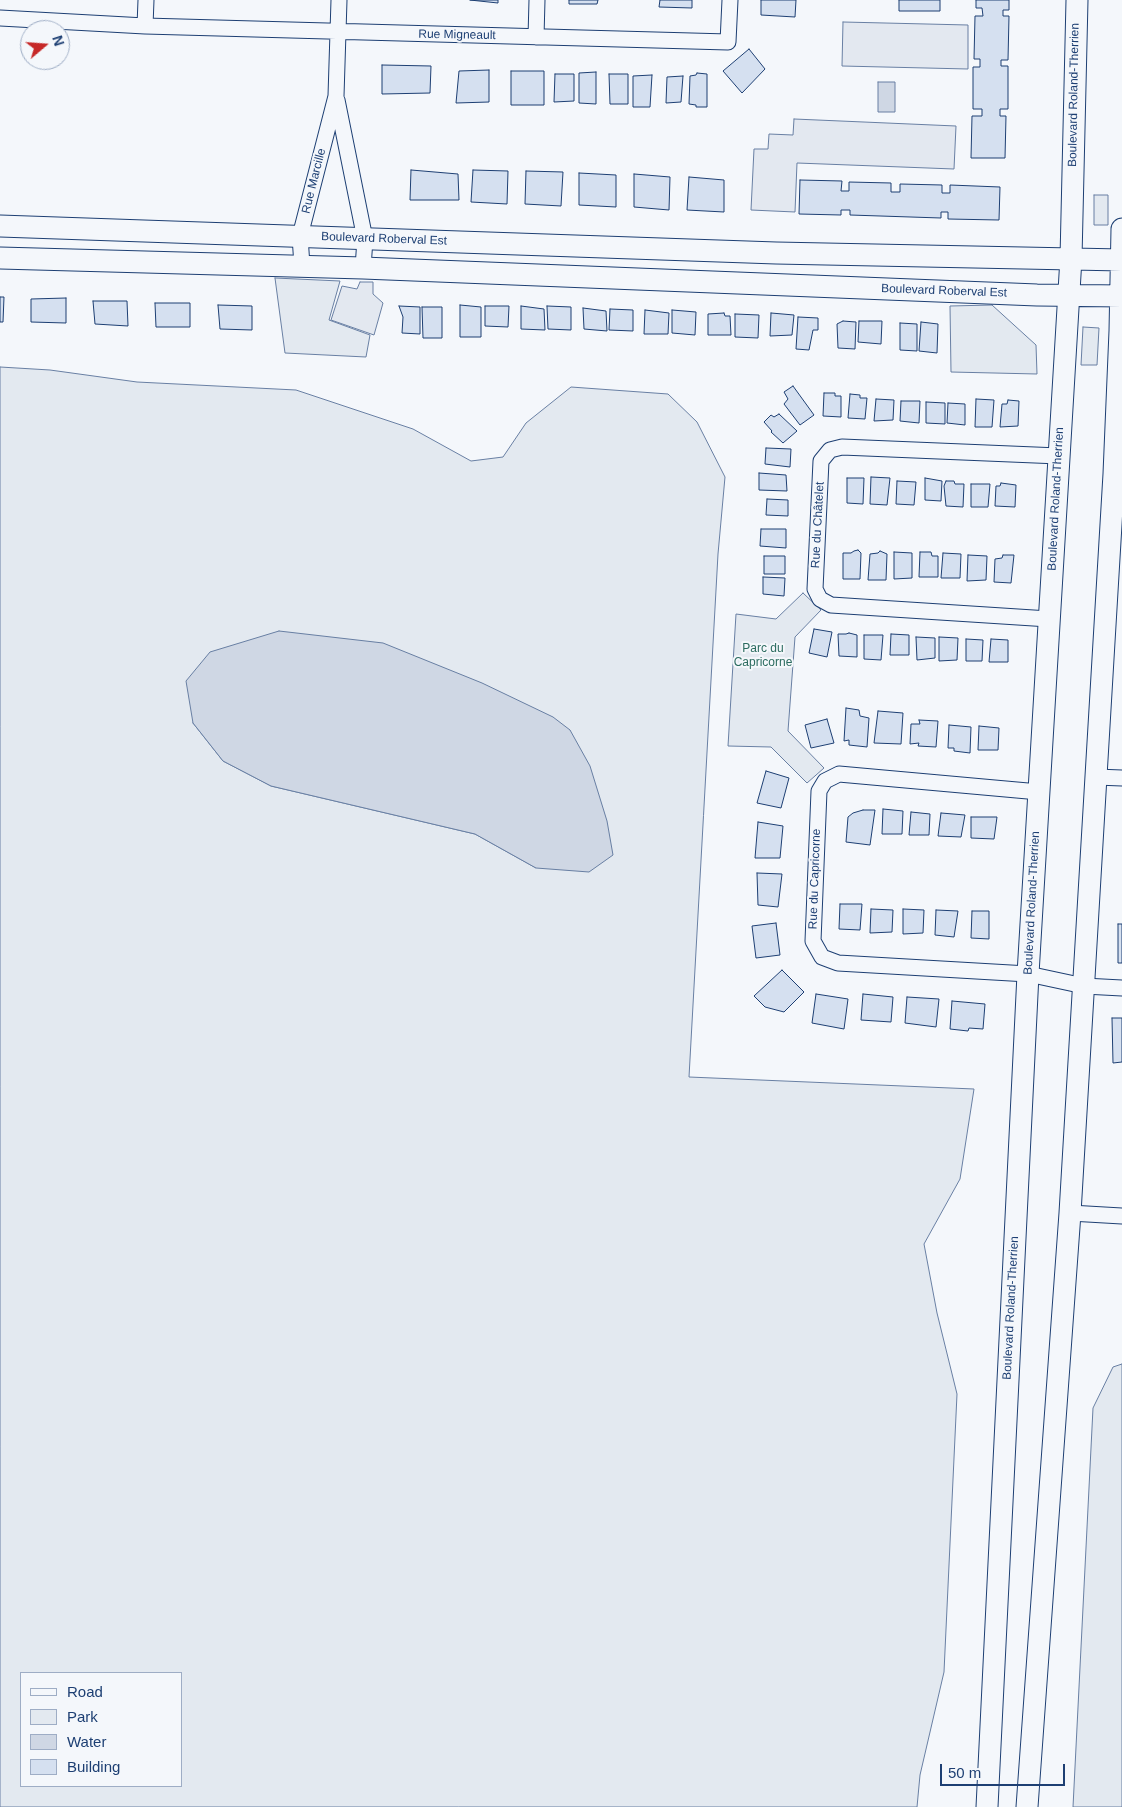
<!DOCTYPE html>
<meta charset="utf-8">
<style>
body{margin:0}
#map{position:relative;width:1122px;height:1807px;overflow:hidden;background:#f4f7fb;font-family:Helvetica,sans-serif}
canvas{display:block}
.legend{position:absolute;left:20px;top:1672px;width:162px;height:115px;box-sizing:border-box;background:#f4f7fb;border:1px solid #9eadc5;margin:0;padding:6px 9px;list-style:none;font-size:15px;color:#1d3f73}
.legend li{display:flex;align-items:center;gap:10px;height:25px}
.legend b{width:25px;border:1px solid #9eadc5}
.north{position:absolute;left:20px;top:20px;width:50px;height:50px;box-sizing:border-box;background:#f4f7fb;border:1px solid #9eadc5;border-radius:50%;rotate:72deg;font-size:14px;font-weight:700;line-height:20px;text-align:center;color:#1d3f73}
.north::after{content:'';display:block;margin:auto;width:18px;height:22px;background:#c62828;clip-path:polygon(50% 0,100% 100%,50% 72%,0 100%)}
.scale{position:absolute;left:940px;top:1764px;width:125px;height:22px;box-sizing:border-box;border:2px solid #1d3f73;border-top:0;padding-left:6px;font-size:15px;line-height:18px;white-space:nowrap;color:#1d3f73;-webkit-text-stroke:4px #f4f7fb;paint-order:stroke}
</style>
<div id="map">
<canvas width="1122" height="1807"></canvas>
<ul class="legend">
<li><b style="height:6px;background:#f4f7fb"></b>Road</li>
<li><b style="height:14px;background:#e3e9f0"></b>Park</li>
<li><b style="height:14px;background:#cfd7e4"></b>Water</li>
<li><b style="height:14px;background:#d5e0f0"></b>Building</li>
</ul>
<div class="north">N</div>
<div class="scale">50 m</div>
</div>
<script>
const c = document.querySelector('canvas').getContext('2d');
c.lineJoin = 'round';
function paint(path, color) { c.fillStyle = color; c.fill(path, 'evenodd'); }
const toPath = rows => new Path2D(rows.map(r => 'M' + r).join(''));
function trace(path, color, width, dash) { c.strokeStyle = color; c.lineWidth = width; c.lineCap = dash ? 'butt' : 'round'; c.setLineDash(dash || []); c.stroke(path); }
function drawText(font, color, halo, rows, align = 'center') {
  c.font = font + ' Helvetica,sans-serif'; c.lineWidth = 4; c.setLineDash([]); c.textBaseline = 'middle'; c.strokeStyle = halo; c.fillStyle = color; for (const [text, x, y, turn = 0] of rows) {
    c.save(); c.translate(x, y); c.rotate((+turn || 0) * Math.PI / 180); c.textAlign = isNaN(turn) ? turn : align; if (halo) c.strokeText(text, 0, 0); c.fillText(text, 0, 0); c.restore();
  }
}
const green = toPath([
 [1094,195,1108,195,1108,225,1094,225,1094,195],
 [275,278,340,281,329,320,370,335,366,357,285,353,275,278],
 [992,305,1036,345,1037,374,951,372,950,306,992,305],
 [1083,327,1099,328,1097,365,1081,365,1083,327],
 [0,367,50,370,137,382,296,390,413,429,471,461,503,457,526,423,571,387,668,394,697,422,725,477,718,554,689,1077,974,1089,960,1179,924,1244,937,1313,957,1394,944,1672,920,1775,917,1807,0,1807,0,367],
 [193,723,570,730,536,868,475,834,271,786,223,761,193,723],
 [21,1673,181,1673,181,1786,21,1786,21,1673],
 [803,593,821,610,795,637,788,731,824,768,807,783,771,747,728,746,736,614,776,619,803,593],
 [1122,1364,1122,1807,1073,1807,1093,1408,1113,1367,1122,1364]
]);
paint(green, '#e3e9f0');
trace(green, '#687fa3', 1);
const parking = toPath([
 [843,22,968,25,968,69,842,66,843,22],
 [794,119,956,126,954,169,797,163,795,212,751,210,754,149,768,149,769,134,793,135,794,119],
 [360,282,373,282,373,294,383,303,374,335,331,320,342,286,357,289,360,282]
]);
paint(parking, '#e3e8f0');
trace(parking, '#687fa3', 1);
const water = toPath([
 [878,82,895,82,895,112,878,112,878,82],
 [279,631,383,643,482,683,553,717,570,730,590,766,607,821,613,855,589,872,536,868,475,834,271,786,223,761,193,723,186,681,210,652,279,631]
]);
paint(water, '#cfd7e4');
trace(water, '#687fa3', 1);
const building = toPath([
 [470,0,498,0,498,3,470,0],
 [569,0,598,0,597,4,569,4,569,0],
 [660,0,692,0,692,8,659,7,660,0],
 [761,0,796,0,795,17,761,15,761,0],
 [899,0,940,0,940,11,899,11,899,0],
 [976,0,1009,0,1009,10,1003,10,1003,16,1009,16,1008,60,1001,60,1001,66,1008,66,1008,109,1000,109,1000,116,1006,116,1005,158,971,158,972,116,982,116,982,109,973,109,973,67,980,67,980,59,974,59,975,16,983,16,982,8,976,8,976,0],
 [749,49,765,69,742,93,723,71,749,49],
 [382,65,431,66,430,93,382,94,382,65],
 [489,70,489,102,456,103,459,71,489,70],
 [511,71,544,71,544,105,511,105,511,71],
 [596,72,596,104,579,103,579,73,596,72],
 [697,73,707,74,707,107,696,107,696,105,689,104,690,76,696,75,697,73],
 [555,74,574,74,574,101,554,102,555,74],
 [609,74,628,74,628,104,610,104,609,74],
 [652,75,650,107,633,107,633,76,652,75],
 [683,76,681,102,666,103,667,77,683,76],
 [411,170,458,174,459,200,410,200,411,170],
 [473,170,508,171,507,204,471,202,473,170],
 [526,171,563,172,561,206,525,204,526,171],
 [579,173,616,175,616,207,579,205,579,173],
 [634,174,670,177,669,210,634,207,634,174],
 [689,177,724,180,724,212,687,210,689,177],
 [800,180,842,181,841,191,849,191,849,182,891,183,891,192,900,192,900,184,942,185,942,193,950,193,950,185,1000,187,999,220,948,219,948,212,941,212,941,218,850,215,850,210,841,210,841,215,799,214,800,180],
 [0,297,4,297,3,322,0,322,0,297],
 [66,298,66,323,31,322,31,299,66,298],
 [93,301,127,301,128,326,95,324,93,301],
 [155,303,190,303,190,327,156,327,155,303],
 [218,305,252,306,252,330,220,329,218,305],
 [460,305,481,307,481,337,460,337,460,305],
 [399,306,420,307,420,334,402,333,403,317,399,306],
 [485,306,509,306,508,327,485,326,485,306],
 [521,306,544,309,545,330,521,329,521,306],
 [547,306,571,307,571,330,548,329,547,306],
 [422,307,442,307,442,338,423,338,422,307],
 [583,308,606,311,607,331,584,329,583,308],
 [610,309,633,310,633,331,609,330,610,309],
 [645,310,669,313,668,334,644,334,645,310],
 [672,310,696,312,695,335,672,333,672,310],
 [724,313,725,316,730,316,731,335,708,335,708,314,724,313],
 [771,313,794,315,792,335,770,336,771,313],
 [735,314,759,315,758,338,735,337,735,314],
 [798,317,818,318,818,330,813,330,809,350,796,349,798,317],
 [843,321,856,322,855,349,838,348,837,324,843,321],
 [859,321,882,321,881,344,858,342,859,321],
 [921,322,938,324,937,353,919,351,921,322],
 [900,323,917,324,917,351,900,350,900,323],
 [793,386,814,415,800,425,784,404,788,399,784,392,793,386],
 [824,393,835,393,835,396,841,396,841,417,823,416,824,393],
 [850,394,860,395,860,398,867,398,865,419,848,418,850,394],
 [876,399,894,400,893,420,874,421,876,399],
 [976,399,994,400,992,427,975,427,976,399],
 [1008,400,1019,401,1018,426,1000,427,1002,404,1007,404,1008,400],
 [901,401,920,401,919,423,900,421,901,401],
 [926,402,945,403,945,424,926,423,926,402],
 [948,403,965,404,965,425,947,423,948,403],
 [779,414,797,431,783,443,771,432,772,431,764,422,771,415,774,417,779,414],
 [766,448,791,449,790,467,765,464,766,448],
 [759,473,786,475,787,491,759,490,759,473],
 [871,477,890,478,887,505,870,504,871,477],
 [847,478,864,478,863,504,847,503,847,478],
 [925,478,942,481,941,501,925,500,925,478],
 [897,481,916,482,914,505,896,504,897,481],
 [946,481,954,481,955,484,964,484,963,507,946,506,944,486,946,481],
 [1001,483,1016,485,1015,507,995,506,996,486,1000,486,1001,483],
 [971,484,990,484,988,507,971,507,971,484],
 [767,499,788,500,788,516,766,515,767,499],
 [761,529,786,529,786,548,760,546,761,529],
 [858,550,861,553,860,579,843,579,843,553,851,553,854,551,858,550],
 [880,551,887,554,886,580,868,580,870,554,878,553,880,551],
 [894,552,912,553,912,578,894,579,894,552],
 [920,552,931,552,932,556,938,556,938,577,919,577,920,552],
 [943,553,961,554,960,578,941,578,943,553],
 [968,555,987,556,986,580,967,581,968,555],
 [1003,555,1014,555,1011,583,994,582,995,559,1002,558,1003,555],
 [764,556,785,556,785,574,764,574,764,556],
 [763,577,785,578,784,596,763,594,763,577],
 [814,629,832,632,827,657,809,653,814,629],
 [849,633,857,635,857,657,839,656,838,634,846,634,849,633],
 [891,634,909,635,909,655,890,655,891,634],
 [864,635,883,635,881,660,864,659,864,635],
 [916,637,935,638,935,658,917,660,916,637],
 [939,637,958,638,957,660,939,661,939,637],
 [966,639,983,640,982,661,966,661,966,639],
 [991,639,1008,640,1008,662,989,662,991,639],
 [846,708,859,710,860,716,869,718,867,747,849,745,849,740,844,741,846,708],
 [878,711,903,713,901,744,874,743,878,711],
 [827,719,834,743,811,748,805,725,827,719],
 [919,720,938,721,936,747,918,746,919,743,910,744,911,724,920,724,919,720],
 [949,725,971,727,970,753,954,751,954,748,948,748,949,725],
 [979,726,999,728,998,750,978,750,979,726],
 [766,771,789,778,781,808,757,803,766,771],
 [883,809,903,811,902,834,882,834,883,809],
 [863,810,875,810,870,845,846,842,848,817,853,813,863,810],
 [911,812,930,814,929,835,909,835,911,812],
 [941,813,965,815,961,837,938,836,941,813],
 [971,817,997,817,994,839,971,838,971,817],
 [758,822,783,826,780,858,755,858,758,822],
 [757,873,782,874,778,907,758,905,757,873],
 [840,904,862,904,860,930,839,929,840,904],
 [871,909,893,910,892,932,870,933,871,909],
 [903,909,924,910,923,933,903,934,903,909],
 [936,910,958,911,954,937,935,935,936,910],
 [972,911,989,911,989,939,971,938,972,911],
 [776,923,780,955,756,958,752,926,776,923],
 [1118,924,1122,924,1122,963,1118,963,1118,924],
 [782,970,804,992,784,1012,765,1007,754,996,782,970],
 [816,994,848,999,844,1029,812,1023,816,994],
 [863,994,893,997,891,1022,861,1020,863,994],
 [907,997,939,999,936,1027,905,1023,907,997],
 [952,1001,985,1004,983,1029,969,1028,968,1031,950,1029,952,1001],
 [1112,1018,1122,1018,1122,1062,1113,1063,1112,1018]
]);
paint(building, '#d5e0f0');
trace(building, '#1d3f73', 1);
const street = toPath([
 [0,18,145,26,728,42,730,0],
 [145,26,146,0],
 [536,37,537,0],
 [337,100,365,239,363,268],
 [302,266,300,236,336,96,339,0],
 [1049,619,831,605,820,599,815,589,821,461,830,450,842,447,1059,456],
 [1096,777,1122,778],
 [1039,792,839,774,825,781,819,791,813,941,822,957,838,963,1028,974,1084,986,1122,988],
 [1070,1213,1122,1216]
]);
const secondary = toPath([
 [0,226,776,253,1122,260],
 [0,258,363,268,1037,295,1122,296],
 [987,1807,1028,974,1071,258,1077,0],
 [1027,1807,1070,1213,1114,474,1120,331,1122,229]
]);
trace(street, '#1d3f73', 17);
trace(secondary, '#1d3f73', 23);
trace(street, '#f4f7fb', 15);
trace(secondary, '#f4f7fb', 21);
drawText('12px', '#1d3f73', '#f4f7fb', [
 ["Rue Migneault",457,35,1],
 ["Boulevard Roland-Therrien",1074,95,-89],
 ["Rue Marcille",314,181,-76],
 ["Boulevard Roberval Est",384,239,2],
 ["Boulevard Roberval Est",944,291,2],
 ["Boulevard Roland-Therrien",1056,499,-87],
 ["Rue du Châtelet",818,525,-87],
 ["Rue du Capricorne",815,879,-88],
 ["Boulevard Roland-Therrien",1032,903,-87],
 ["Boulevard Roland-Therrien",1011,1308,-87]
]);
drawText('12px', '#2c6c60', '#f4f7fb', [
 ["Parc du",763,649],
 ["Capricorne",763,663]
]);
</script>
